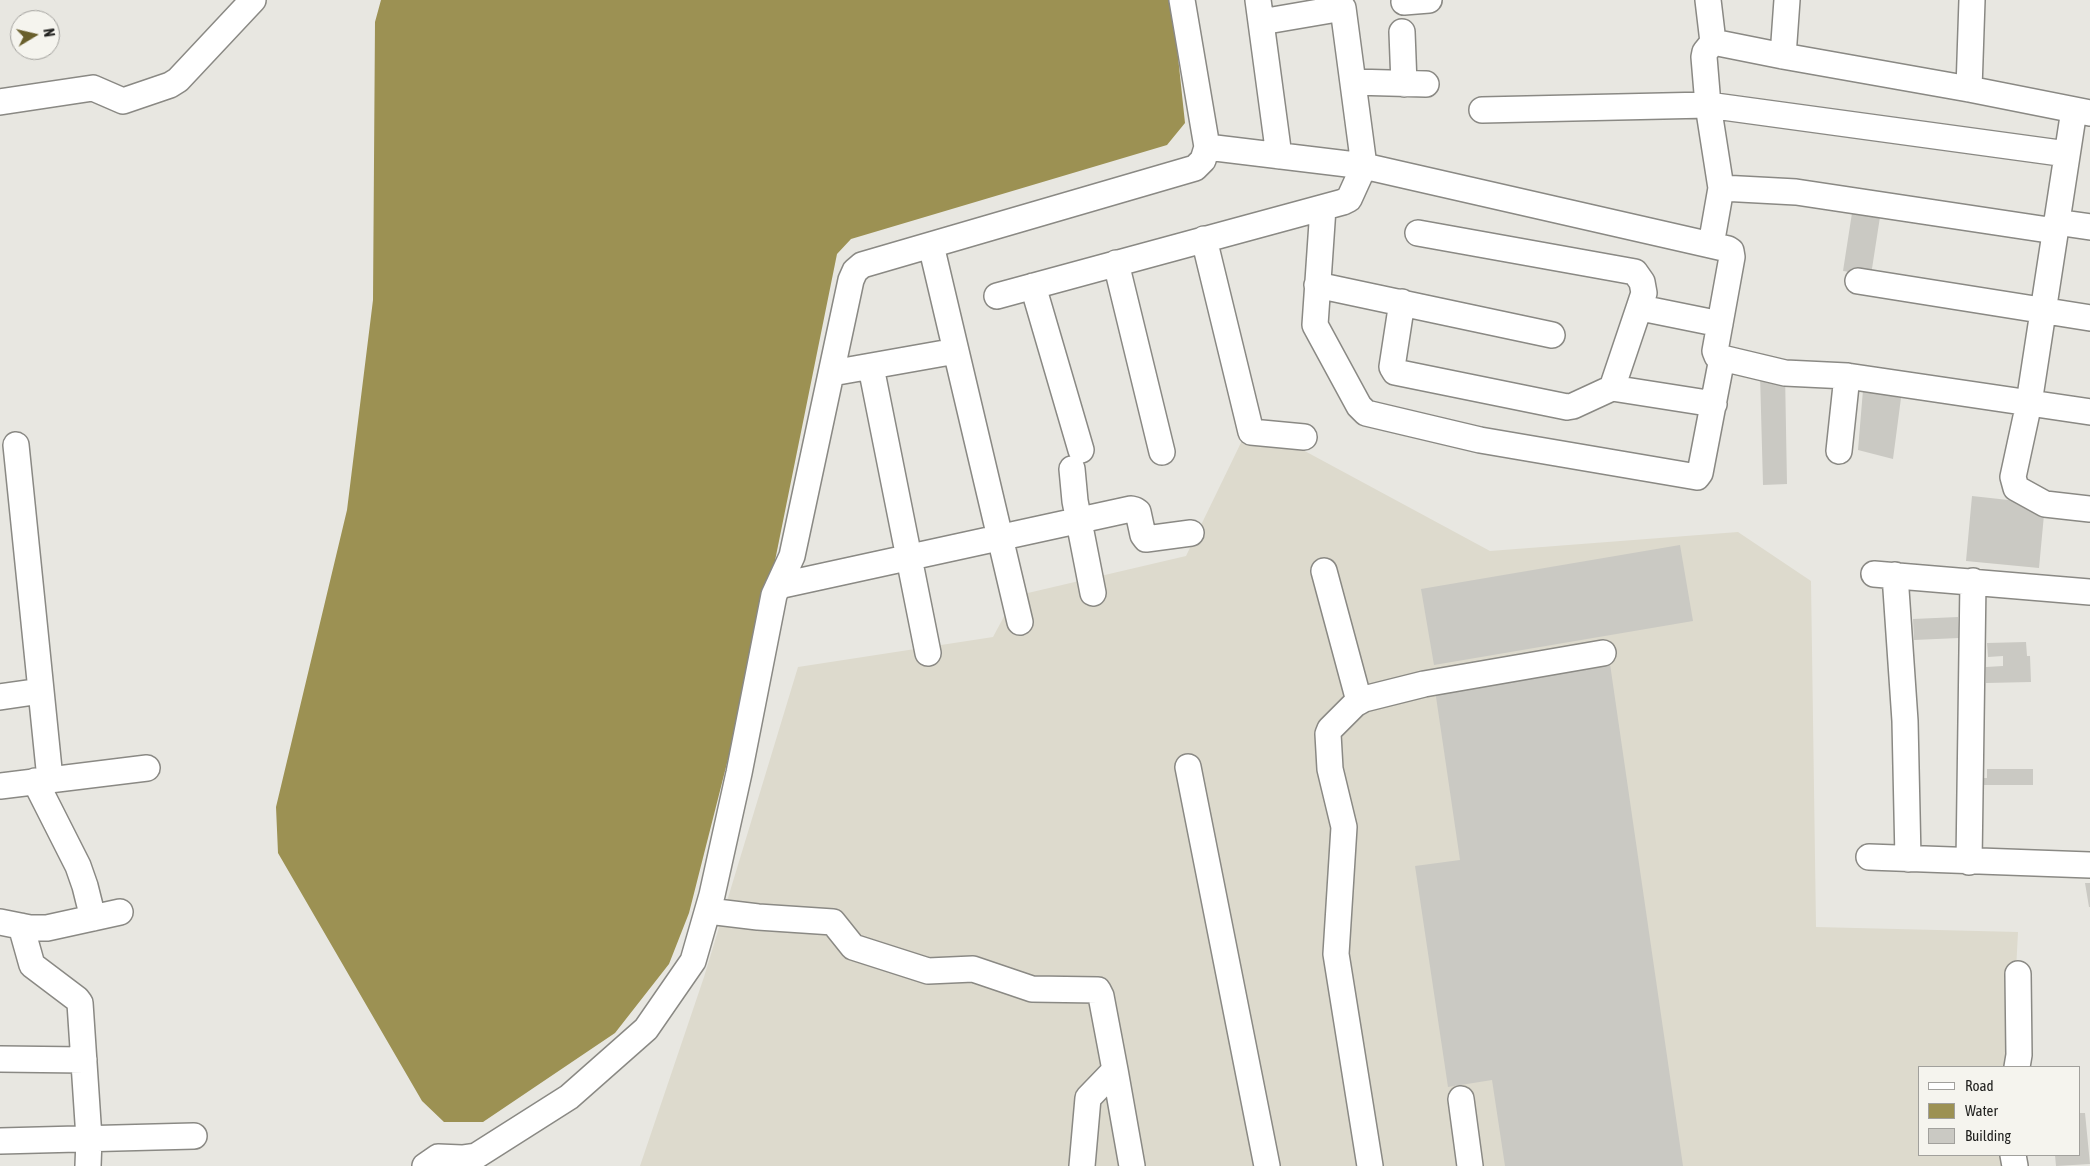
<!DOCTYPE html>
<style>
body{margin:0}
#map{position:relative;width:2090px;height:1166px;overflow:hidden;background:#e8e7e1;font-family:"Asap Condensed",sans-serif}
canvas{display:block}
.legend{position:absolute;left:1918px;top:1066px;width:162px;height:90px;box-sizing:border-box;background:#f5f4ee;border:1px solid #a1a09c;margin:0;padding:6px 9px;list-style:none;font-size:15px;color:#222220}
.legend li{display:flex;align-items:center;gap:10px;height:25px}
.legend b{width:25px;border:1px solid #a1a09c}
.north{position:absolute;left:10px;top:10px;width:50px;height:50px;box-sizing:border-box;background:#f5f4ee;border:1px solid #a1a09c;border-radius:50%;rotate:81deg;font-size:14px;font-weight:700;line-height:20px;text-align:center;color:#222220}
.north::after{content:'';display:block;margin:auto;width:18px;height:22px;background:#695f2c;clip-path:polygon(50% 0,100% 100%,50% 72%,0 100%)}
</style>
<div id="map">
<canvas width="2090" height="1166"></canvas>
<ul class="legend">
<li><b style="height:6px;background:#fff"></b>Road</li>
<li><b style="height:14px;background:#9c9153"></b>Water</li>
<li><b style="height:14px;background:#cac9c3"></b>Building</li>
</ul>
<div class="north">N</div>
</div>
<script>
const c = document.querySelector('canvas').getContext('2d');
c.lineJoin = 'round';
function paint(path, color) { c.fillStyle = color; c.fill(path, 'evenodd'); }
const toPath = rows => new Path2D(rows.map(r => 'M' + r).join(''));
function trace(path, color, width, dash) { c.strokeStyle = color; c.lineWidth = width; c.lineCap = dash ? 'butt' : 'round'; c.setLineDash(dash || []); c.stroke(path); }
paint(toPath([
 [1251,422,1490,551,1738,532,1811,581,1816,927,2018,932,2011,1067,1919,1067,1919,1155,2010,1155,2012,1166,640,1166,704,977,798,667,993,637,1015,596,1186,556]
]), '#dddacd');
paint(toPath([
 [381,0,1172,0,1185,123,1167,145,851,239,837,254,762,625,689,913,669,964,615,1033,483,1122,444,1122,422,1101,278,853,276,807,347,510,373,300,375,22]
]), '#9c9153');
paint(toPath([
 [1852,213,1880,217,1871,275,1843,271],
 [1785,373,1787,484,1763,485,1760,374],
 [1863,390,1901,398,1893,459,1858,450],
 [1972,496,2045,504,2039,568,1966,561],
 [1680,545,1693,621,1434,665,1421,589],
 [1958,617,1959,638,1914,640,1913,619],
 [2026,642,2027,656,2030,656,2031,682,1986,683,1986,667,2003,666,2003,656,1988,657,1987,643],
 [1610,664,1683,1166,1505,1166,1492,1080,1448,1087,1415,866,1460,860,1435,690],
 [1987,769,2033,769,2033,785,1983,785,1984,778,1987,778],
 [2085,883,2090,883,2090,907,2089,907],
 [2079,1113,2085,1113,2090,1164,2056,1166,2055,1155,2079,1155]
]), '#cac9c3');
const minor = toPath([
 [1258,0,1279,156],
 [1708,0,1713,42],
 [1404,2,1429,0],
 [1402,32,1404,84],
 [1783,56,1787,0],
 [1353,82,1426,84],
 [1969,89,1972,0],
 [0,102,93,88,123,101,170,85,178,80,253,0],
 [1482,110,1708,105,2067,154],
 [2074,110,2029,403,2013,477,2016,488,2045,504,2090,509],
 [1207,147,1364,166,1728,249,1731,251,1732,257,1715,351,1717,356,1722,358,1785,373,1847,376,2090,412],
 [1721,188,1796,192,2055,231],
 [1323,208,1315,325,1359,406,1366,413,1480,440,1697,477,1700,473,1722,358],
 [2056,222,2090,227],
 [1418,233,1635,272,1642,282,1644,293,1640,305,1641,308,1720,324],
 [1204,239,1251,432,1304,437],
 [931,245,1020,622],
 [1711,245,1721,188,1708,105,1704,57,1705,52,1713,42,1783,56,1969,89,2090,113],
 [1116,263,1162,452],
 [1858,281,2090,318],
 [1317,285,1552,335],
 [1033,286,1081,450],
 [997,296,1343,202,1349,199,1364,166,1343,8,1261,22],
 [1402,302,1392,367,1395,372,1567,407,1573,406,1612,388,1714,404],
 [871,367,928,653],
 [832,373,956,351],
 [1612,388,1640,305],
 [16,445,50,779],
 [1839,451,1847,376],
 [1072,469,1075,501,1093,593],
 [1324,571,1359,701],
 [1874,574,2090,592],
 [1895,575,1905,721,1908,859],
 [778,586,1131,509,1135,510,1138,512,1143,535,1146,539,1191,533],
 [0,697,41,691],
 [1188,767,1267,1166],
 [35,781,78,866,85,886,93,918],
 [0,786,147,768],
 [1869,857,2090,865],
 [1969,862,1973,581],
 [708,911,758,917,833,922,853,947,928,971,973,969,1032,989,1098,990,1101,996,1115,1070,1088,1098,1082,1166],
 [0,922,30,928,47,928,120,912],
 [21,926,32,965,77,999,80,1003,89,1138,88,1166],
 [0,1059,84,1060],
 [2017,1067,2019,1055,2018,974],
 [1115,1070,1132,1166],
 [1461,1099,1470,1166],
 [0,1141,194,1136],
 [2013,1155,2015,1166],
 [425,1166,438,1157,462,1158,476,1156,569,1097,646,1029,693,961,712,895,739,773,774,595,792,556,851,280,855,271,862,265,1195,168,1203,160,1207,147,1182,0],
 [1370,1166,1336,954,1344,827,1330,769,1328,734,1330,729,1355,704,1364,699,1424,684,1603,653]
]);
trace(minor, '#8a8984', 28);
trace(minor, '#fff', 25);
</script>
